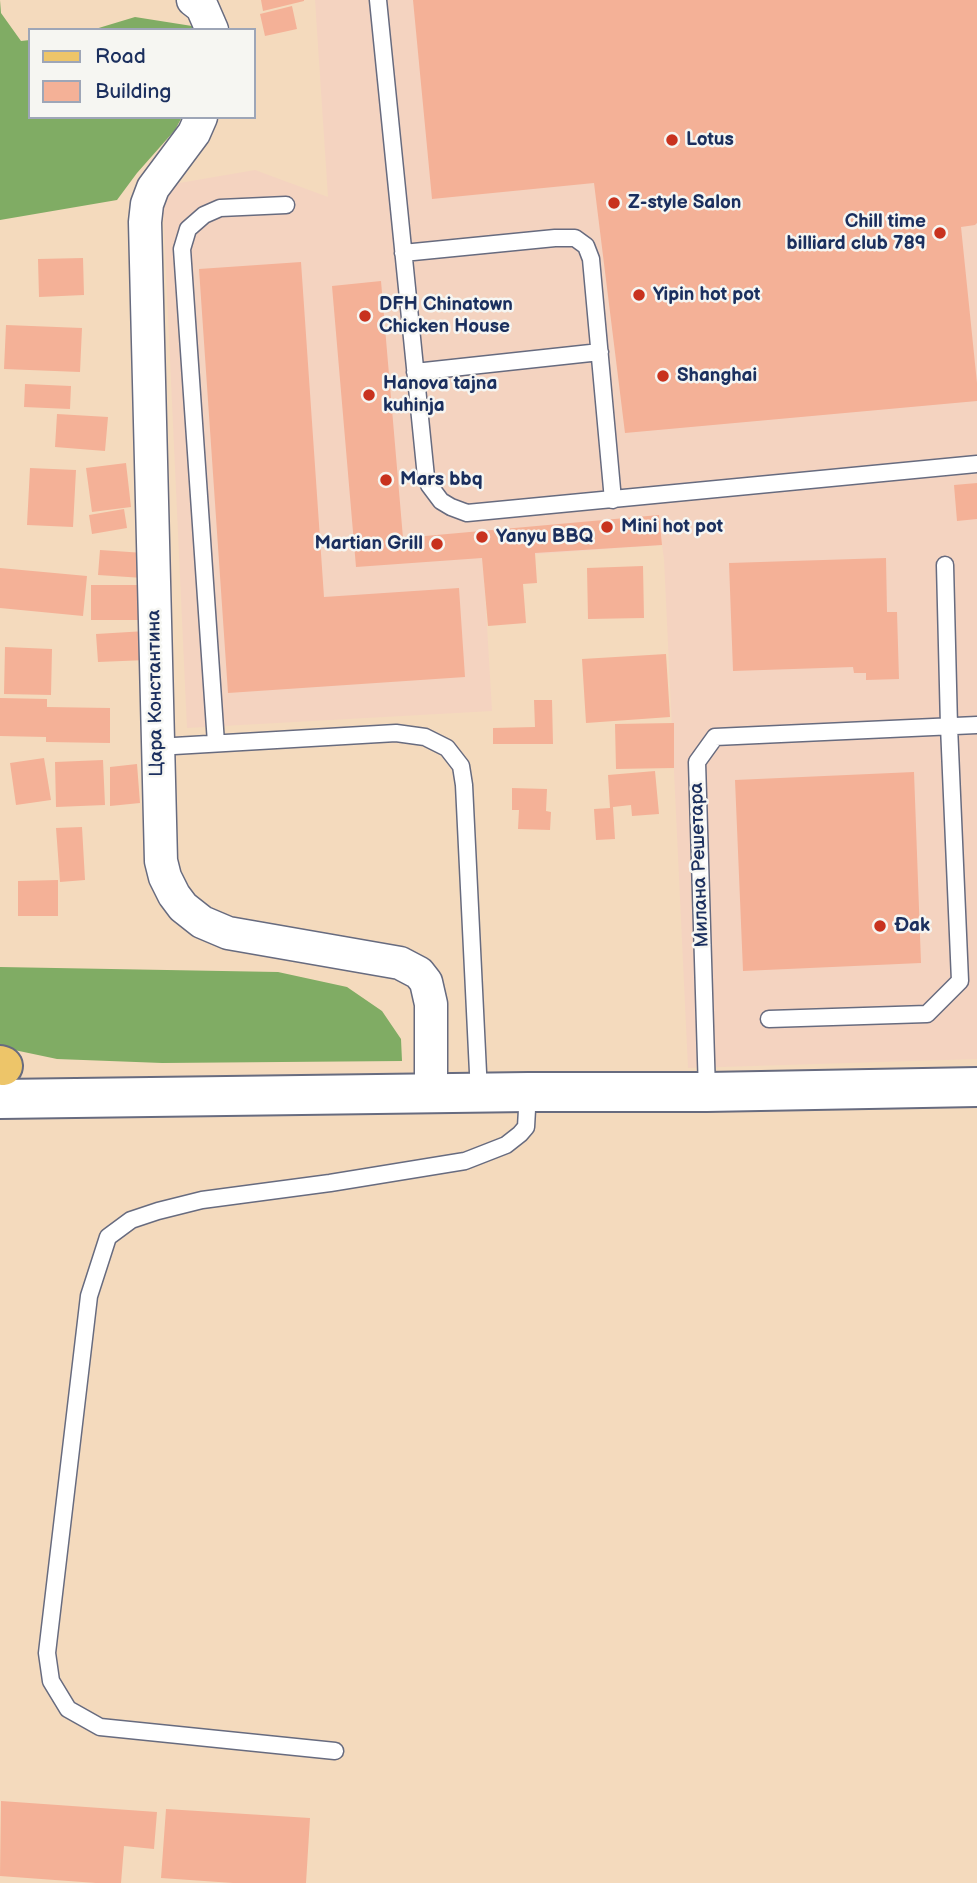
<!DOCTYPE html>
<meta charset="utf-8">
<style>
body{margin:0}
#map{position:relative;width:977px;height:1883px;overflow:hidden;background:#f4dabd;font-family:"Balsamiq Sans",sans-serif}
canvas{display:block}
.legend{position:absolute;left:28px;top:28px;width:228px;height:91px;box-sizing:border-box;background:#f6f6f2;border:2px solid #9ea6b7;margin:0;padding:9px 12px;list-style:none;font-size:21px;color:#1b2f5e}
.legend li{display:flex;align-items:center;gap:14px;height:35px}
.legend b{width:35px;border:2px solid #9ea6b7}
</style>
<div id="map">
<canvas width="977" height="1883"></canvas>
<ul class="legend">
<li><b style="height:9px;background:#edc569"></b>Road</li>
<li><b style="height:19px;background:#f4b197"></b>Building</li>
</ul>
</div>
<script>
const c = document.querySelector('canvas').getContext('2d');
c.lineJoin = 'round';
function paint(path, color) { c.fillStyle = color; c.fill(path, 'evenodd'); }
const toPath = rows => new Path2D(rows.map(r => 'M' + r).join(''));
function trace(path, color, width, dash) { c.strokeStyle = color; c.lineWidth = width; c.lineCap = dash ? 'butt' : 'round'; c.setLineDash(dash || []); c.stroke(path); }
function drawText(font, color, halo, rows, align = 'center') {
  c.font = font + ' "Balsamiq Sans",sans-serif'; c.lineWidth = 5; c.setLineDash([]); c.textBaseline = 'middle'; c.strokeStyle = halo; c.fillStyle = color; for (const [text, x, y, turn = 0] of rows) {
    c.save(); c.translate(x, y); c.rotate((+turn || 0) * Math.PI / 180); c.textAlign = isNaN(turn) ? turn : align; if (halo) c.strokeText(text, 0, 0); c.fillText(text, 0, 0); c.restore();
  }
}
paint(toPath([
 [315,0,977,0,977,1059,688,1068,664,559,662,545,483,558,492,711,187,728,162,186,255,170,328,197]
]), '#f4d3c0');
paint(toPath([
 [0,0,1,13,21,41,30,40,30,117,182,117,175,130,137,173,117,200,0,220],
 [135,17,192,26,193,30,92,30],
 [0,967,278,972,347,987,382,1011,401,1039,402,1061,162,1063,57,1059,0,1047]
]), '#80ac64');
paint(toPath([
 [261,0,304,0,304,1,263,11],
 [413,0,977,0,977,223,975,225,961,227,977,383,977,401,625,433,594,183,432,199],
 [292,6,297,29,265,36,260,14],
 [83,258,84,295,39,297,38,259],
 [301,262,324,597,459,588,465,677,228,693,199,269],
 [381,281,403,538,659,515,662,545,535,553,537,583,523,584,526,623,488,626,482,558,356,567,332,286],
 [6,325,82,328,80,372,4,369],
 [25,384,71,386,70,409,24,407],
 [57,414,108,417,105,451,55,447],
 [126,463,131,507,92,512,86,468],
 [30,468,76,470,73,527,27,525],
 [977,483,977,519,957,521,954,485],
 [124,509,127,528,92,534,89,515],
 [100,550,144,553,143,578,98,575],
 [886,558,887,612,897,612,899,679,866,680,866,673,854,673,853,667,733,671,729,563],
 [643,566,644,618,588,619,587,568],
 [0,568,87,576,83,616,0,608],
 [91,585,147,585,146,620,91,620],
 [146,631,147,660,98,662,96,634],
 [5,647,52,649,51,695,4,694],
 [666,654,670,717,586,723,582,659],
 [0,698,47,699,47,707,110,708,110,743,46,742,46,737,0,736],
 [534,700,552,700,553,744,493,744,493,728,535,727],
 [674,723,674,768,616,769,615,724],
 [44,758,51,800,16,805,10,763],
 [103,760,105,805,56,807,55,762],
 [137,764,140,803,110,806,110,767],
 [655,771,659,814,632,816,631,805,613,807,615,839,596,840,594,809,610,808,608,775],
 [914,772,921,963,743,971,735,780],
 [512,788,547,789,546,811,551,812,550,830,518,829,519,810,512,810],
 [82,827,85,880,60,882,56,828],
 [58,880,58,916,18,916,18,881],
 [1,1801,157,1812,154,1849,124,1846,121,1883,96,1883,0,1876],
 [166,1809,310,1818,306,1883,233,1883,161,1878]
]), '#f4b197');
const service = toPath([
 [378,0,426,477,429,485,441,501,451,507,467,513,977,464],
 [403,253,555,238,575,238,586,246,591,259,613,500],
 [415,372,600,352],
 [216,743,182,249,188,229,204,215,220,208,286,205],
 [157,747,396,733,425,737,447,748,461,766,464,785,479,1093],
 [769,1019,927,1014,960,981,949,726,945,565],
 [707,1092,697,762,715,737,977,725],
 [335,1751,100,1727,68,1709,51,1681,47,1653,89,1296,108,1237,131,1220,158,1211,202,1200,330,1183,465,1161,506,1145,520,1134,526,1127,528,1092]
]);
const minor = toPath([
 [193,0,202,7,212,30],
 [201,117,194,133,153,188,147,204,145,222,161,861,165,877,174,895,183,907,202,922,228,933,400,963,419,973,426,982,431,1004,431,1093]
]);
const tertiary = toPath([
 [0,1099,528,1092,707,1092,977,1087]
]);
const primary = toPath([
 [0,1065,3,1066]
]);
trace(service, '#676b7f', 19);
trace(minor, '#676b7f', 35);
trace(tertiary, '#676b7f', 42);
trace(primary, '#676b7f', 42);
trace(service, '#fff', 16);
trace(minor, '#fff', 32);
trace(tertiary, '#fff', 38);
trace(primary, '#edc569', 38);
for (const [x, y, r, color] of [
 [672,140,7,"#c8321e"],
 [614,203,7,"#c8321e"],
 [940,233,7,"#c8321e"],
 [639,295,7,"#c8321e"],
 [365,316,7,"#c8321e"],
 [663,376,7,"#c8321e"],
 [369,395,7,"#c8321e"],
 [386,480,7,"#c8321e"],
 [607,527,7,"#c8321e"],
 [482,537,7,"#c8321e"],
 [437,544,7,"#c8321e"],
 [880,926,7,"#c8321e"]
]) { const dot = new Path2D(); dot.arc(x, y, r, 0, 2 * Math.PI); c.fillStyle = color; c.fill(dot); trace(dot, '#f6f6f2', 2.5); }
drawText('bold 19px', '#1b2f5e', '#f6f6f2', [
 ["Lotus",686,140],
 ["Z-style Salon",628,203],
 ["Chill time",926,222,"right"],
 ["billiard club 789",926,244,"right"],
 ["Yipin hot pot",653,295],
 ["DFH Chinatown",379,305],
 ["Chicken House",379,327],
 ["Shanghai",677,376],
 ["Hanova tajna",383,384],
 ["kuhinja",383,406],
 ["Mars bbq",400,480],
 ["Mini hot pot",621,527],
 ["Yanyu BBQ",496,537],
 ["Martian Grill",423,544,"right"],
 ["Đak",894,926]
], 'left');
drawText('19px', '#1b2f5e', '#f6f6f2', [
 ["Цара Константина",156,693,-91],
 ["Милана Решетара",700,865,-92]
]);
</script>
